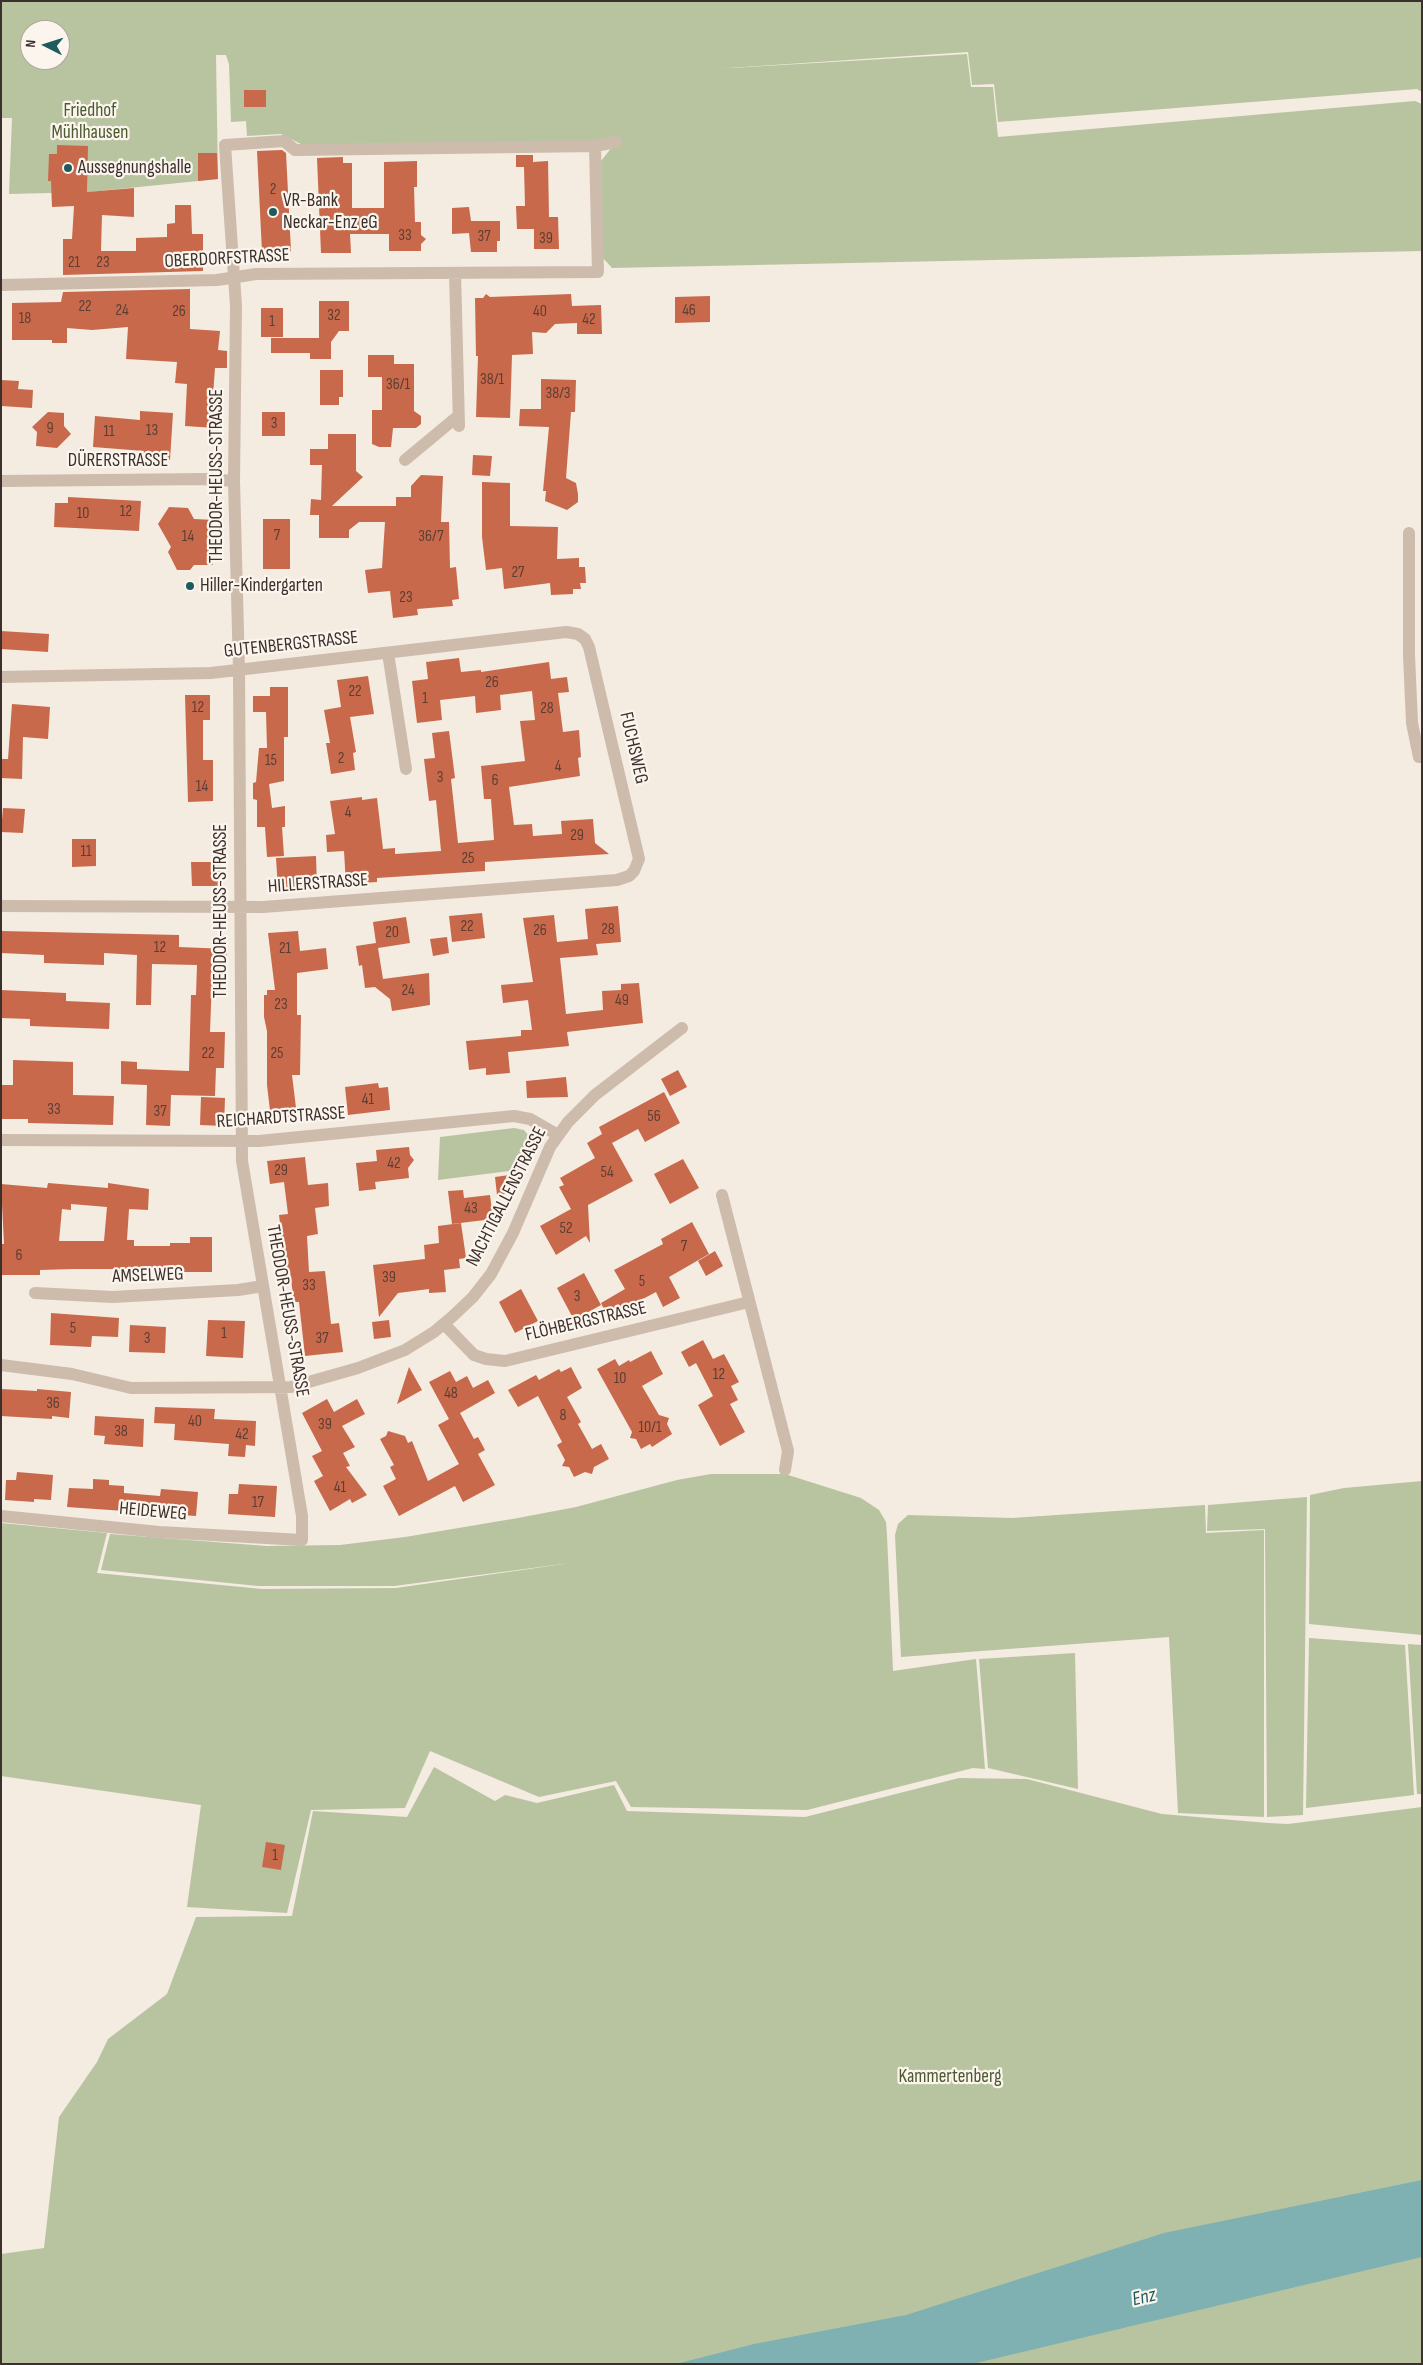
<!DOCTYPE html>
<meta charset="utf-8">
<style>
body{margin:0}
#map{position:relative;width:1423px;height:2365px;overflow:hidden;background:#f4ebe1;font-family:"Sofia Sans Condensed",sans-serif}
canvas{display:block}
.frame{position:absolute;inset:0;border:2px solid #3b302b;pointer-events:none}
.north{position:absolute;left:20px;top:20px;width:50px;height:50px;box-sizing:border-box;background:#fbf5ee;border:1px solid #aea6a0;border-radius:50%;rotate:275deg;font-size:14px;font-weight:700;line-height:20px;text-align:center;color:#3b302b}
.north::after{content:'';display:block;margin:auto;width:18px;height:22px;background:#1f5a5e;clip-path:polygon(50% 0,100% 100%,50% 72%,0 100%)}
</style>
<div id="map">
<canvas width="1423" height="2365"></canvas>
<div class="frame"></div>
<div class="north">N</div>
</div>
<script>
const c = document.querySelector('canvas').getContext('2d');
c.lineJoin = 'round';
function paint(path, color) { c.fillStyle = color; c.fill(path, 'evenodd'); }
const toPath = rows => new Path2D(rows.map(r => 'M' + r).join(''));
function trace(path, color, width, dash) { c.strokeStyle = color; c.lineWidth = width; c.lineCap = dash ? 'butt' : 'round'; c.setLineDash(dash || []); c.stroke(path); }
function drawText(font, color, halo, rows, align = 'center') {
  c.font = font + ' "Sofia Sans Condensed",sans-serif'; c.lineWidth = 4.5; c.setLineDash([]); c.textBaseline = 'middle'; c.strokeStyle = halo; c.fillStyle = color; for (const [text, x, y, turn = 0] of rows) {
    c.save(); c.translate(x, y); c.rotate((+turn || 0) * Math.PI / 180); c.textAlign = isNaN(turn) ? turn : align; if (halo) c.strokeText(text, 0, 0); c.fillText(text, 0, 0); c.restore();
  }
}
paint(toPath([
 [1,1,1422,1,1422,92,1417,89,998,122,994,84,972,85,968,52,714,69,967,54,971,87,993,87,998,137,1415,101,1422,104,1422,251,612,268,603,258,601,161,612,147,303,145,281,134,247,136,246,121,231,122,229,64,226,55,216,55,218,179,89,192,9,194,12,118,1,118],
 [30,30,60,30,60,60,30,60],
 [514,1128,524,1130,533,1141,533,1151,525,1169,438,1180,440,1137],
 [711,1474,785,1474,861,1498,879,1510,886,1522,887,1535,893,1671,976,1659,985,1769,973,1768,807,1810,631,1807,616,1781,539,1797,430,1751,405,1808,311,1810,287,1913,187,1907,201,1805,1,1776,1,1523,107,1533,97,1573,262,1589,396,1588,571,1563,394,1586,258,1586,101,1570,110,1534,267,1546,340,1545,405,1537,518,1518,576,1507,677,1480],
 [1422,1481,1422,1635,1309,1624,1310,1495,1344,1488],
 [1307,1497,1303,1815,1267,1817,1265,1529,1207,1531,1208,1505],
 [1205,1505,1206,1533,1264,1530,1264,1817,1178,1813,1169,1637,901,1657,895,1535,898,1524,908,1515,1012,1518],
 [1309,1638,1405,1645,1414,1795,1306,1808],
 [1408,1644,1422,1645,1422,1794,1417,1794],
 [1075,1653,1078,1789,988,1768,979,1659],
 [434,1767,495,1801,505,1795,537,1803,614,1785,627,1811,805,1817,959,1778,1027,1779,1162,1814,1268,1823,1288,1824,1422,1807,1422,2364,1,2364,1,2254,44,2248,59,2117,97,2062,108,2039,167,1994,196,1917,292,1916,313,1811,407,1817]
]), '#b8c4a0');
paint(toPath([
 [1422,2180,1422,2257,972,2364,676,2364,754,2344,906,2315,1164,2233]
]), '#7fb0b2');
paint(toPath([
 [244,90,266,90,266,107,244,107],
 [57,145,88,146,87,192,134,188,134,217,102,215,101,251,136,251,136,238,167,237,167,224,175,223,175,205,191,205,192,234,203,234,203,271,63,275,63,239,72,239,74,206,52,207,51,181,48,181,49,154,57,154],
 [282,150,286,153,291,251,262,252,257,151],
 [198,153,217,153,218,179,198,181],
 [516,155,533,155,533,162,548,161,549,217,558,217,559,249,534,249,534,229,517,229,516,206,525,206,524,167,516,167],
 [343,157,343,163,352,163,352,208,384,208,384,162,417,161,417,187,414,187,415,222,421,222,421,235,426,239,421,244,421,251,389,251,389,234,350,234,351,253,321,253,317,158],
 [469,207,471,221,500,221,500,241,497,241,497,252,471,252,469,233,452,234,452,208],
 [190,289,190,329,220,331,218,350,227,351,227,368,215,368,212,409,216,409,215,428,185,426,187,384,175,383,177,362,126,359,128,327,92,330,67,328,67,343,52,343,52,340,12,340,12,303,61,302,63,292],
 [486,294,490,297,571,294,572,306,601,305,602,334,577,334,577,323,555,324,546,333,532,332,533,354,512,355,510,418,476,417,478,356,476,356,475,298,483,298],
 [710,296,710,322,675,323,675,297],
 [319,301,349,301,349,331,339,331,331,342,331,359,310,359,310,353,271,353,271,338,319,338],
 [261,308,283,308,283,337,261,337],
 [368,355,394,355,394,364,414,364,414,411,421,416,421,424,416,428,393,428,391,447,379,447,372,444,372,410,382,410,382,377,368,377],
 [320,370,343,370,343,397,339,397,339,405,320,405],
 [541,379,576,380,575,412,571,412,566,478,576,483,578,494,578,502,567,510,545,501,546,491,543,491,549,427,519,426,520,409,541,409],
 [1,380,19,381,18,389,33,390,32,408,1,406],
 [140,411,173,413,170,460,143,459,144,451,93,447,95,416,140,420],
 [48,412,64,413,64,426,71,434,57,448,36,446,37,432,32,427],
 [262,412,285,412,285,436,262,436],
 [328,434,356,434,356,471,363,477,332,506,396,506,396,497,411,497,411,486,421,475,443,476,441,522,449,522,450,568,456,567,459,599,452,600,453,606,417,609,418,615,393,618,390,591,368,593,365,570,382,568,385,522,359,522,349,530,349,538,319,538,319,515,310,515,311,499,321,500,322,465,310,465,310,449,328,449],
 [473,455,492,456,490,476,472,475],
 [482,482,510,483,510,526,558,527,557,559,579,558,579,567,585,567,586,583,580,583,581,589,573,589,573,594,551,595,550,583,504,589,502,568,486,570,482,537],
 [68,497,141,501,139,531,54,527,55,503,68,503],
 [169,507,188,508,194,519,215,520,208,531,214,542,207,554,213,565,194,565,190,570,177,570,168,552,171,547,158,524],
 [263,519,290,519,290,569,263,569],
 [1,631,49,634,48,652,1,649],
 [459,658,461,672,481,670,481,672,549,662,551,679,567,677,569,692,558,693,563,732,579,730,581,757,578,758,580,776,509,787,514,825,532,824,533,836,562,834,561,821,593,819,595,843,609,854,485,862,485,871,377,878,377,882,346,884,344,851,327,852,326,835,335,834,330,801,362,797,362,800,377,798,383,849,395,848,395,854,441,851,436,800,429,801,424,759,435,758,432,733,449,731,455,778,451,779,458,843,494,840,491,799,484,799,481,766,525,761,520,721,535,720,532,691,500,695,501,710,476,713,475,696,440,700,442,720,417,723,412,681,428,679,426,662],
 [368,676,374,714,350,717,356,752,353,753,355,770,331,774,326,743,330,743,324,710,341,707,337,680],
 [270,687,288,687,288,737,284,737,284,781,269,784,272,808,285,806,285,827,282,827,284,856,267,857,265,827,257,827,257,800,253,799,253,783,256,782,259,748,267,748,266,712,253,712,253,696,270,696],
 [185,695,210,695,210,720,203,720,203,760,213,760,213,801,188,802],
 [12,704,50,707,48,739,23,737,22,779,1,778,2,759,8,759],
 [3,808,25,809,23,833,1,832],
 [72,839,96,839,96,866,72,867],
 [316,856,317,887,278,889,276,858],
 [191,862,220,862,220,886,192,886],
 [618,906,621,942,596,944,598,955,560,958,566,1014,603,1010,602,991,621,990,621,984,639,983,643,1023,567,1032,569,1046,508,1052,510,1073,486,1075,486,1068,469,1070,466,1041,521,1036,521,1030,532,1030,528,1000,503,1003,501,985,533,982,523,918,554,915,557,942,588,939,585,909],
 [482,913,485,938,452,942,449,916],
 [406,917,410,943,378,948,383,979,429,973,430,1005,392,1011,390,999,375,987,365,988,362,965,359,966,356,946,376,943,373,922],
 [1,931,179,935,179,947,227,949,226,980,212,979,210,1032,225,1032,224,1068,216,1068,215,1096,171,1095,170,1126,146,1125,147,1085,121,1084,121,1061,137,1062,137,1069,189,1071,191,995,196,995,197,965,152,964,151,1005,136,1005,137,955,104,953,104,965,44,963,44,955,1,953],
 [298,931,300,951,326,948,328,969,297,973,297,1015,301,1015,300,1075,292,1075,297,1116,271,1119,267,1085,267,1031,264,1017,264,995,267,995,267,990,275,990,268,933],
 [447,937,449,953,433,956,430,939],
 [1,990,66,993,66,1001,110,1003,109,1029,30,1026,30,1019,1,1018],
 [13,1060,73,1062,73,1095,114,1096,113,1125,28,1123,28,1119,1,1119,1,1085,13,1085],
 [678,1070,687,1087,670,1096,661,1079],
 [566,1077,568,1097,527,1098,526,1081],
 [378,1083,379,1088,388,1087,390,1110,348,1115,345,1087],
 [664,1092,680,1123,645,1142,638,1129,612,1143,633,1181,588,1205,590,1243,586,1236,556,1255,540,1226,571,1209,559,1187,564,1185,560,1178,595,1158,587,1143,602,1134,599,1127],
 [201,1097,225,1098,224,1126,200,1125],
 [409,1147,410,1155,414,1160,408,1168,409,1178,375,1182,376,1189,359,1191,356,1163,377,1161,376,1150],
 [305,1157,308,1185,328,1183,329,1206,315,1208,318,1234,307,1236,309,1272,325,1271,331,1324,339,1323,343,1352,305,1356,299,1302,294,1302,290,1272,284,1273,282,1257,284,1256,279,1215,288,1214,284,1182,270,1184,267,1161],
 [683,1159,699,1188,670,1204,654,1174],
 [517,1174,518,1186,514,1193,497,1195,495,1177],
 [48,1183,108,1188,108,1183,149,1189,148,1210,129,1209,127,1240,134,1240,134,1246,170,1246,170,1243,190,1243,190,1237,212,1237,212,1272,162,1272,162,1269,74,1269,40,1270,40,1275,1,1275,1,1244,4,1244,1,1184,47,1188],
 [71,1204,107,1207,104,1241,59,1241,62,1209,71,1210],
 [463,1190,464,1198,490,1195,493,1219,452,1224,448,1191],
 [692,1222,709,1254,669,1277,680,1298,663,1307,656,1292,622,1310,624,1312,609,1320,601,1303,625,1289,614,1270,663,1244,661,1239],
 [461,1223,466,1258,459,1259,460,1268,444,1270,446,1292,429,1293,429,1289,398,1293,379,1317,373,1265,425,1259,424,1245,439,1243,438,1226],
 [715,1251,723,1266,706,1276,698,1261],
 [584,1273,601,1305,574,1320,557,1288],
 [521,1289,538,1321,515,1333,499,1302],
 [51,1313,119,1318,118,1337,92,1336,91,1347,50,1345],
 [208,1320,245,1321,243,1358,206,1356],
 [389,1320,391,1337,374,1339,372,1322],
 [130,1325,166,1327,165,1353,129,1352],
 [703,1340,713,1359,724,1354,739,1382,731,1386,738,1400,730,1404,745,1432,720,1446,698,1405,713,1396,696,1363,689,1367,681,1352],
 [651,1351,663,1374,642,1386,659,1415,669,1418,667,1424,672,1434,652,1447,650,1444,641,1449,636,1439,630,1438,632,1432,597,1369,615,1359,619,1366,629,1360,630,1362],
 [409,1367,422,1390,397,1404],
 [571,1367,582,1388,567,1397,581,1422,578,1424,592,1449,601,1444,609,1459,594,1467,592,1474,585,1472,574,1477,569,1467,562,1466,565,1460,557,1445,562,1442,538,1396,518,1407,508,1390,536,1375,539,1380,559,1369,561,1372],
 [450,1371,456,1382,467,1376,473,1388,488,1380,495,1393,460,1413,474,1439,478,1437,485,1450,478,1454,495,1485,463,1502,455,1486,399,1516,383,1486,396,1479,390,1467,394,1465,380,1439,386,1436,388,1431,405,1436,408,1443,412,1441,428,1481,459,1464,438,1425,449,1419,429,1382],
 [1,1389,37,1391,37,1389,71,1392,69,1418,52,1416,52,1419,1,1416],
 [327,1399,334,1412,357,1399,365,1414,342,1426,355,1447,343,1453,350,1466,346,1467,367,1495,352,1503,350,1499,330,1511,314,1481,323,1476,312,1456,322,1451,302,1413],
 [155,1407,215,1409,214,1419,256,1421,255,1446,246,1445,245,1457,228,1456,229,1444,174,1440,175,1424,154,1423],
 [95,1416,144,1419,143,1447,104,1444,105,1436,94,1435],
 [17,1472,53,1475,51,1500,34,1499,34,1502,5,1500,6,1480,16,1480],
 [93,1479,109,1480,109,1485,124,1486,124,1493,160,1496,161,1489,198,1492,196,1516,67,1507,69,1488,93,1489],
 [239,1484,277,1486,275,1517,228,1514,229,1494,238,1494],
 [266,1842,285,1845,281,1870,262,1867]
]), '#c8694b');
trace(toPath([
 [455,273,459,426],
 [1,285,217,280,256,274,598,272,595,146],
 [405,460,458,416],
 [1,481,207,479,234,481],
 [1409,533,1409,655,1412,723,1419,757,1422,757],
 [388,653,406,769],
 [1,677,211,673,566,632,578,634,585,639,589,647,639,859,634,871,629,876,617,880,263,907,1,906],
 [1,1140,259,1141,514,1116,530,1119,558,1135],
 [722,1195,788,1451,785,1470],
 [35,1293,113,1297,238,1290,263,1286],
 [444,1324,474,1355,486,1359,505,1361,749,1302],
 [1,1365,72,1374,131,1388,291,1387,358,1368,405,1350,434,1332,453,1316,473,1297,491,1274,513,1233,550,1147,568,1122,595,1095,682,1028],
 [1,1516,159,1532,302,1540,302,1516,242,1161,239,670,234,481,236,306,225,145,284,141,295,150,595,146,616,142]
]), '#cdbbac', 12);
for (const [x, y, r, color] of [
 [68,168,5,"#1f5a5e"],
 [273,212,5,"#1f5a5e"],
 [190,586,5,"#1f5a5e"]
]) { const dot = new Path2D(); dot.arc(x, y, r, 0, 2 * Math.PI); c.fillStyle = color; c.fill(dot); trace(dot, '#fbf5ee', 2); }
drawText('16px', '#5e3e33', null, [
 ["2",273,190],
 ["33",405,236],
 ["37",484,237],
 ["39",546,239],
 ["21",74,263],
 ["23",103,263],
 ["22",85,307],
 ["24",122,311],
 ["46",689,311],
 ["26",179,312],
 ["40",540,312],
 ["32",334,316],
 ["18",25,319],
 ["42",589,320],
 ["1",272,322],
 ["38/1",492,380],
 ["36/1",398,385],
 ["38/3",558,394],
 ["3",274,424],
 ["9",50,429],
 ["13",152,431],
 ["11",109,432],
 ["12",126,512],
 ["10",83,514],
 ["7",277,536],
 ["14",188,537],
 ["36/7",431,537],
 ["27",518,573],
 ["23",406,598],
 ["26",492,683],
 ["22",355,692],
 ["1",425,699],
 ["12",198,708],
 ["28",547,709],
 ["2",341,759],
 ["15",271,761],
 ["4",558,767],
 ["3",440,778],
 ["6",495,781],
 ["14",202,787],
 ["4",348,813],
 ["29",577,836],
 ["11",86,852],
 ["25",468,859],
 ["22",467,927],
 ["28",608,930],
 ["26",540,931],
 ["20",392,933],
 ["12",160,948],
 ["21",285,949],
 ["24",408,991],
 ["49",622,1001],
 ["23",281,1005],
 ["22",208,1054],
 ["25",277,1054],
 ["41",368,1100],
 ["33",54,1110],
 ["37",160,1112],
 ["56",654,1117],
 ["42",394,1164],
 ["29",281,1171],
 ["54",607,1173],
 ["43",471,1209],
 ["52",566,1229],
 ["7",684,1247],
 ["6",19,1256],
 ["39",389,1278],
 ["5",642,1282],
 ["33",309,1286],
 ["3",577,1297],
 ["5",73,1329],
 ["1",224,1334],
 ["3",147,1339],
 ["37",322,1339],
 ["12",719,1375],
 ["10",620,1379],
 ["48",451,1394],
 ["36",53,1404],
 ["8",563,1416],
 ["40",195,1422],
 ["39",325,1425],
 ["10/1",650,1428],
 ["38",121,1432],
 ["42",242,1435],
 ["41",340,1488],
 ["17",258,1503],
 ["1",275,1856]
]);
drawText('19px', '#4a5a2e', '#fbf5ee', [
 ["Friedhof",90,111],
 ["Mühlhausen",90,133],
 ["Kammertenberg",950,2077]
]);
drawText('19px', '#3b302b', '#fbf5ee', [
 ["Aussegnungshalle",78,168],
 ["VR-Bank",283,201],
 ["Neckar-Enz eG",283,223],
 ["Hiller-Kindergarten",200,586]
], 'left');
drawText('19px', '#3b302b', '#fbf5ee', [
 ["OBERDORFSTRASSE",227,259,-3],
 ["DÜRERSTRASSE",118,461],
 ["THEODOR-HEUSS-STRASSE",217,476,-90],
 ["GUTENBERGSTRASSE",291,645,-6],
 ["FUCHSWEG",633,748,77],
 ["HILLERSTRASSE",318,884,-4],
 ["THEODOR-HEUSS-STRASSE",221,911,-90],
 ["REICHARDTSTRASSE",281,1118,-4],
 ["NACHTIGALLENSTRASSE",507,1197,-63],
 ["AMSELWEG",148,1276,-2],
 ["THEODOR-HEUSS-STRASSE",287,1311,80],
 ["FLÖHBERGSTRASSE",586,1322,-13],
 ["HEIDEWEG",153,1512,5]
]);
drawText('italic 20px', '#1f5a5e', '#fbf5ee', [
 ["Enz",1144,2298,-13]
]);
</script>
